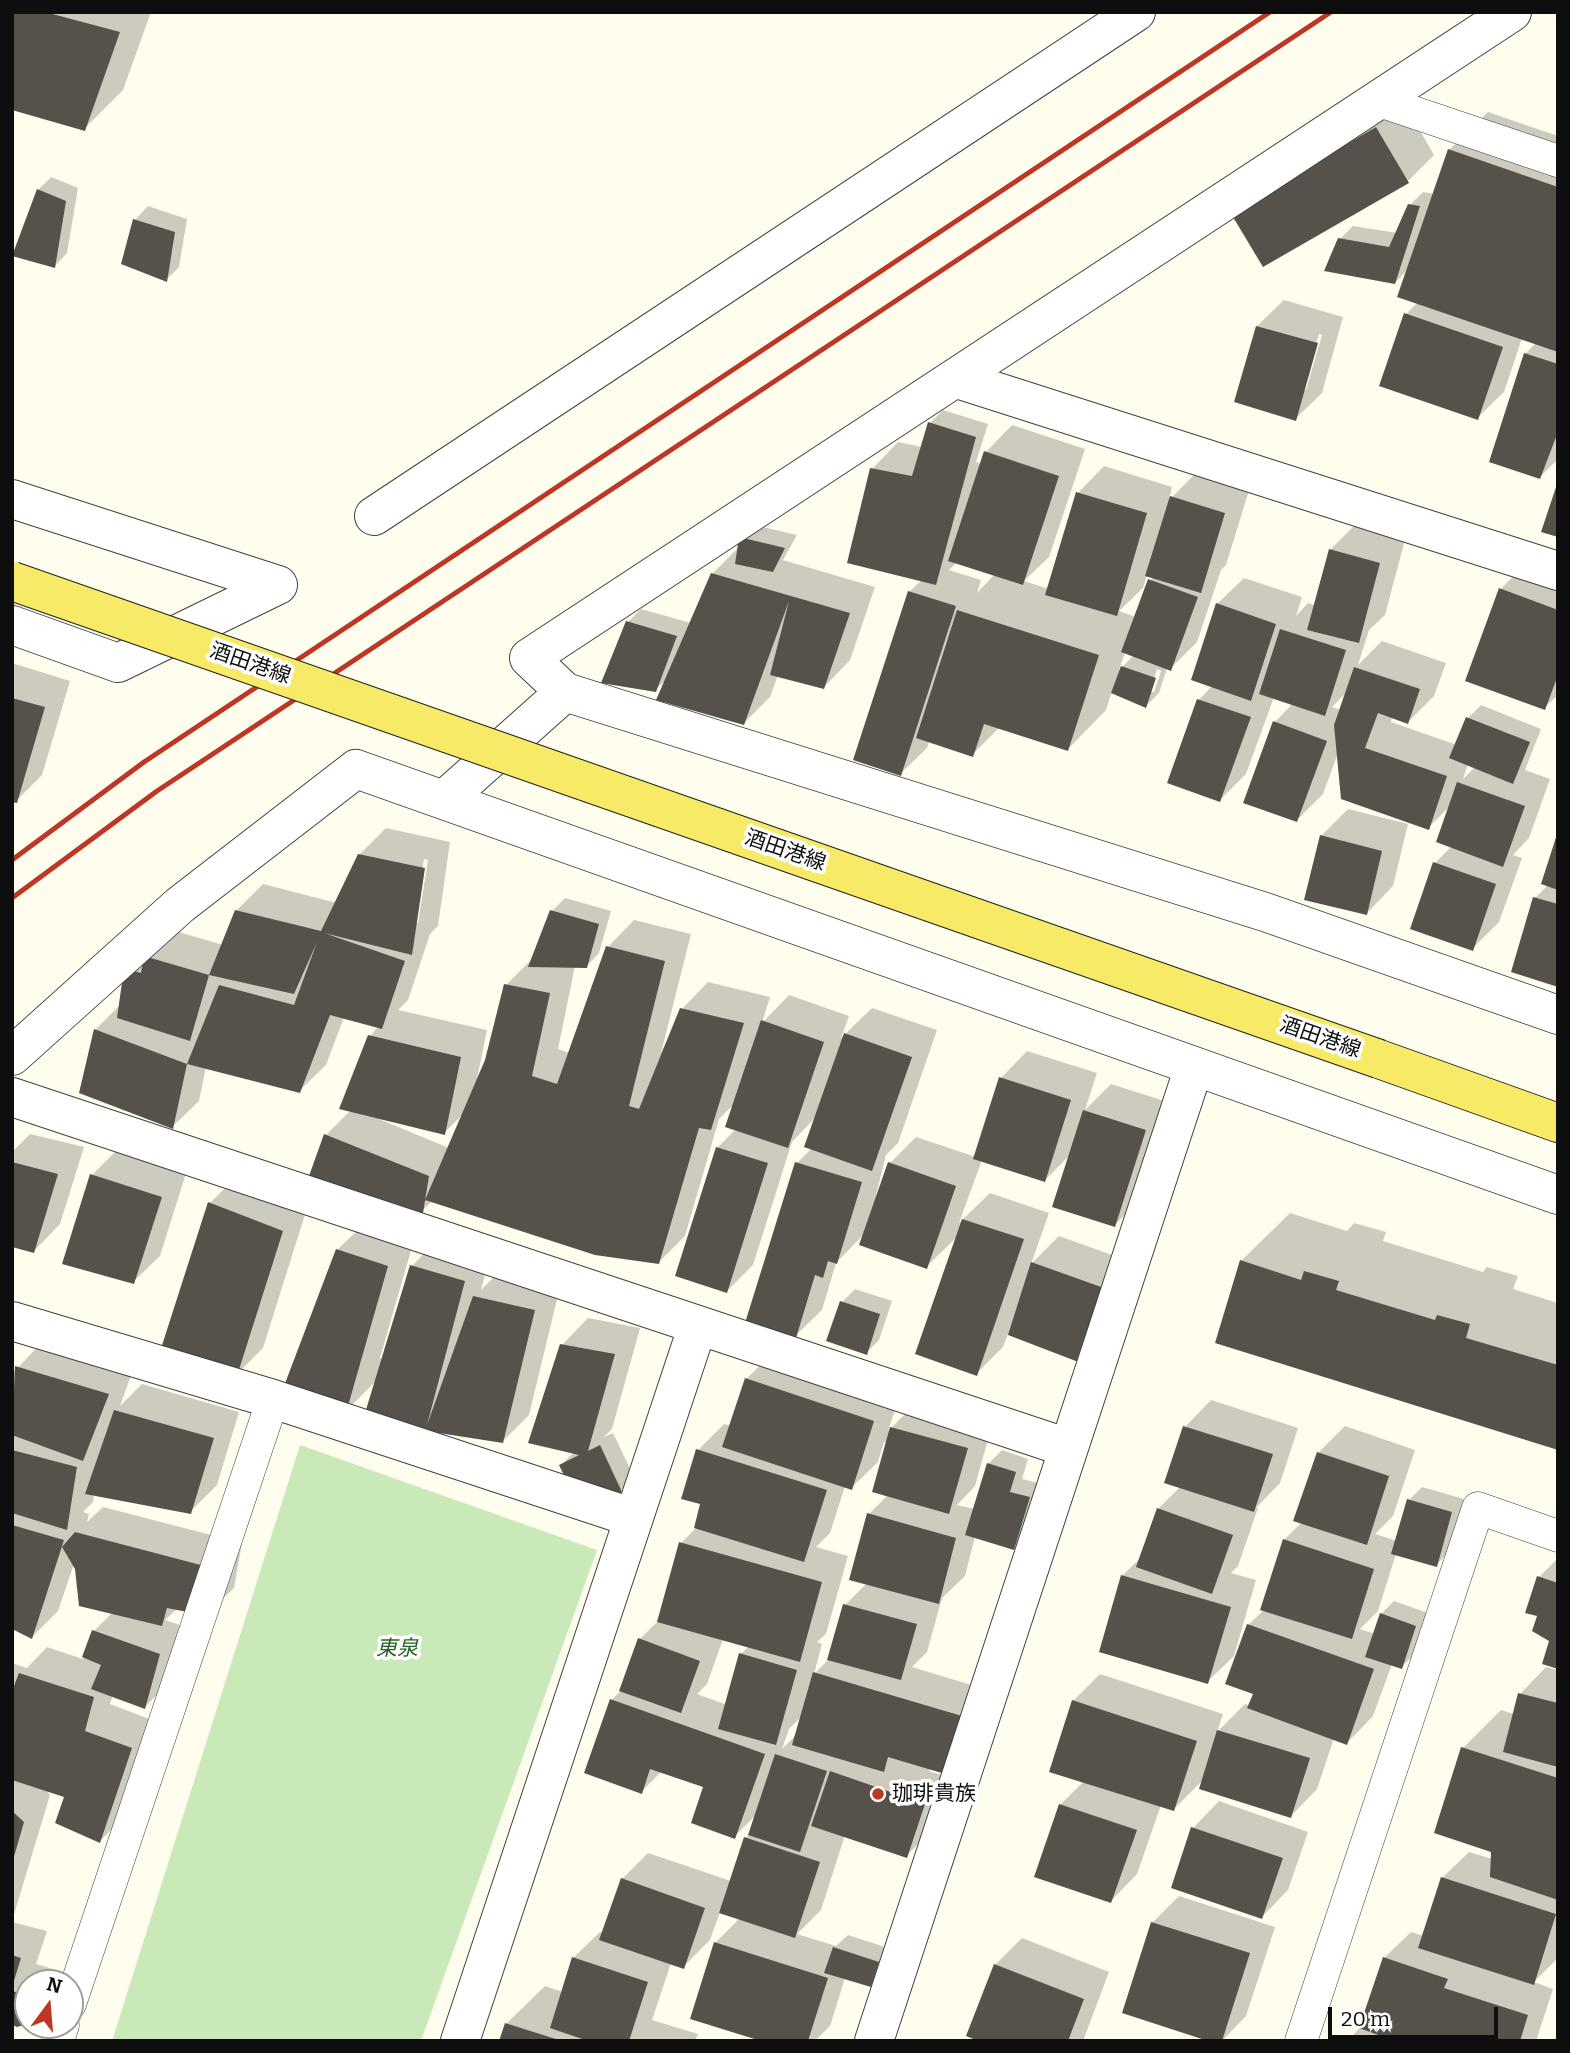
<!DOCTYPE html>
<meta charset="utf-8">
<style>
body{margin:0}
#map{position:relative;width:1570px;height:2053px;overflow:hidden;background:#fffeee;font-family:Bitter,serif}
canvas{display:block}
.frame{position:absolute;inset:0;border:14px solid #0e0e0e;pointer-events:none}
.north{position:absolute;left:14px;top:1969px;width:70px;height:70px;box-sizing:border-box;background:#fff;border:2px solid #9f9f9f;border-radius:50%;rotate:16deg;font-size:19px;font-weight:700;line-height:28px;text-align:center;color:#0e0e0e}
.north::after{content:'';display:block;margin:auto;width:24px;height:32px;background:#bd3626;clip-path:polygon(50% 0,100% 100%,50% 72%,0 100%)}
.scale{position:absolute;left:1328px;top:2007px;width:170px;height:32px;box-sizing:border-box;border:4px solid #0e0e0e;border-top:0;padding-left:9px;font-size:21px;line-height:24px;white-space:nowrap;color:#0e0e0e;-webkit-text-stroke:5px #fff;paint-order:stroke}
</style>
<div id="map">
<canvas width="1570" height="2053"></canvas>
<div class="frame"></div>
<div class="north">N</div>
<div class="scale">20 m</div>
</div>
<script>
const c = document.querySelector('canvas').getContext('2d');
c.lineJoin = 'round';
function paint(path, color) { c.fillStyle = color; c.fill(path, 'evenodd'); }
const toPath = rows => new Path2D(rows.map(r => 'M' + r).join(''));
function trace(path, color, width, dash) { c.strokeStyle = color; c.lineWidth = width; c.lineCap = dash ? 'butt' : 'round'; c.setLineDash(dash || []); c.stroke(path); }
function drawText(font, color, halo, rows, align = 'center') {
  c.font = font + ' Bitter,"Noto Sans JP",serif'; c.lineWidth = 7; c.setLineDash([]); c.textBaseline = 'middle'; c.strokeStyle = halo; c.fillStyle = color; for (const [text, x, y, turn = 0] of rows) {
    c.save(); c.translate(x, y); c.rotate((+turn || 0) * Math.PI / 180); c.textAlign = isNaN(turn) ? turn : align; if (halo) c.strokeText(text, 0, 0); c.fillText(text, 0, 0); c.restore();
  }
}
paint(toPath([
 [300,1445,597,1550,421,2041,112,2041]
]), '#cae9b8');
paint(toPath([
 [12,12,151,12,123,90,84,129],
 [1403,101,1434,155,1408,181,1233,212],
 [1488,112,1558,136,1558,459,1540,477,1525,354,1536,343,1522,338,1504,392,1477,418,1406,314,1418,302,1408,269,1395,283,1340,239,1353,226,1397,233,1410,205,1423,192,1434,194,1449,150],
 [51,177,78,188,67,253,54,267,38,190],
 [148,206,187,219,179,267,166,280,135,220],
 [1284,300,1343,317,1322,393,1295,419,1257,326],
 [1319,334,1322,335,1306,390,1303,390],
 [943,410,988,424,976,462,982,464,986,452,1012,425,1085,449,1049,557,1024,581,1049,589,1078,493,1104,466,1172,487,1169,500,1198,471,1250,487,1226,565,1221,570,1197,642,1170,669,1167,668,1159,693,1146,706,1112,691,1106,710,1068,749,1000,727,972,755,929,741,927,748,900,774,909,592,922,580,872,469,898,442,922,447,930,423],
 [957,562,995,574,977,593,981,580,949,570],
 [1147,575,1153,577,1136,617,1119,611,1143,588],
 [1125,652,1134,655,1119,670],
 [1157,669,1161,671,1154,692,1150,692],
 [1357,523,1406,536,1385,615,1369,630,1358,665,1382,641,1446,663,1434,696,1408,722,1392,717,1391,722,1457,745,1468,718,1481,705,1541,729,1525,770,1550,779,1529,838,1513,855,1522,858,1499,922,1472,949,1435,863,1452,846,1451,805,1428,828,1338,753,1323,794,1297,820,1245,802,1275,722,1293,703,1274,697,1246,774,1220,800,1199,700,1212,686,1217,604,1244,578,1302,597,1296,616,1308,603,1315,605,1330,550],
 [1348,691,1341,710,1332,707],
 [1468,764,1475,767,1463,779],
 [754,525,797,535,783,560,875,587,850,660,824,687,778,675,770,697,744,723,667,679,655,690,628,622,641,609,691,623,712,574,740,546],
 [1527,562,1558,574,1558,695,1544,708,1501,589],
 [12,663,70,681,42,775,16,801,12,800],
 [1348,809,1408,824,1393,886,1367,913,1321,836],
 [386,828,450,842,438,926,430,934,408,1000,398,1010,487,1030,477,1079,487,1060,506,985,533,958,552,911,565,898,611,911,599,953,586,967,575,966,558,1049,570,1053,608,947,634,920,691,934,661,1053,682,1009,708,982,770,997,762,1023,789,995,849,1016,841,1038,872,1008,937,1030,898,1143,886,1155,876,1195,878,1196,890,1163,916,1137,976,1157,1001,1078,1027,1051,1097,1073,1085,1110,1111,1084,1171,1103,1141,1198,1115,1225,1071,1154,1045,1180,982,1160,959,1223,990,1193,1049,1213,1031,1264,1059,1236,1129,1261,1081,1360,1008,1334,1003,1347,976,1374,958,1236,927,1266,865,1233,836,1263,822,1310,795,1336,797,1163,812,1148,816,1117,792,1142,753,1265,727,1291,717,1148,736,1129,735,1103,719,1119,685,1236,659,1262,433,1200,422,1211,311,1175,326,1135,351,1110,370,1036,379,1026,344,1017,326,1065,299,1091,206,1067,199,1101,172,1127,95,1030,120,1005,125,968,172,930,223,945,236,911,263,884,337,903,359,855],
 [424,859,428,860,418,923,415,923],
 [463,1114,449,1148,379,1119,444,1133],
 [1558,835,1558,985,1535,898,1548,885],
 [30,1134,84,1147,60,1224,34,1251,12,1245,12,1152],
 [118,1149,187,1170,160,1256,133,1282,92,1175],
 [236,1177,308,1205,263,1348,236,1375,210,1203],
 [1290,1213,1347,1231,1354,1223,1386,1232,1383,1241,1483,1272,1487,1267,1518,1276,1513,1289,1558,1303,1558,1448,1241,1261],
 [364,1224,414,1240,380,1358,383,1359,412,1266,438,1239,490,1255,481,1290,501,1270,561,1283,529,1415,503,1441,426,1429,377,1380,346,1411,337,1250],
 [855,1289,892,1301,879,1340,866,1353,842,1302],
 [588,1318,640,1328,612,1429,604,1437,613,1433,634,1477,621,1490,561,1465,574,1452,562,1345],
 [43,1341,134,1367,120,1406,142,1384,239,1412,217,1485,190,1512,94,1494,93,1502,83,1512,89,1514,87,1522,103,1507,242,1543,234,1588,207,1614,178,1608,165,1620,186,1627,171,1680,145,1707,113,1695,110,1704,157,1722,126,1815,100,1841,66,1796,46,1789,50,1795,12,1921,12,1663,27,1668,47,1647,83,1659,94,1631,113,1612,74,1564,58,1611,32,1637,12,1627,12,1374],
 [773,1353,900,1395,888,1431,918,1401,993,1422,975,1486,957,1505,975,1509,989,1463,1002,1450,1028,1459,1022,1479,1042,1484,1026,1535,1013,1548,975,1537,965,1576,942,1598,927,1652,912,1667,988,1690,930,1768,929,1771,950,1778,933,1829,906,1856,845,1835,821,1910,797,1934,836,1946,848,1935,891,1949,884,1972,871,1985,845,1978,830,2026,815,2041,767,2041,715,1943,740,1918,720,1912,710,1940,683,1967,671,1963,652,2020,698,2034,695,2041,501,2041,506,2024,545,1986,563,1992,573,1958,600,1932,603,1933,622,1879,648,1853,731,1881,745,1838,751,1833,757,1814,734,1837,706,1786,662,1771,641,1792,586,1772,612,1699,622,1690,640,1639,660,1619,681,1543,697,1527,702,1503,698,1450,724,1424,731,1426,746,1379],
 [884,1442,887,1443,888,1495,869,1514,867,1583,845,1605,830,1658,814,1674,822,1644,817,1642,826,1634,848,1556,816,1547,830,1533,845,1486,851,1488,878,1462],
 [723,1639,749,1646,741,1654,727,1705,697,1694,707,1684],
 [802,1716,796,1735,782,1749,789,1729],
 [1211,1400,1298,1428,1280,1483,1256,1508,1258,1508,1238,1566,1231,1573,1256,1580,1234,1656,1207,1682,1122,1576,1141,1557,1158,1509,1181,1486,1185,1427],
 [1345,1426,1415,1450,1393,1516,1375,1534,1397,1541,1409,1500,1422,1487,1464,1499,1449,1552,1436,1565,1396,1554,1378,1611,1360,1629,1375,1634,1381,1614,1394,1601,1428,1613,1415,1654,1401,1667,1392,1664,1373,1716,1347,1743,1334,1738,1317,1789,1291,1816,1204,1779,1174,1809,1161,1805,1137,1874,1111,1901,1060,1805,1084,1781,1073,1701,1100,1674,1223,1714,1217,1732,1245,1704,1250,1706,1255,1693,1248,1625,1264,1610,1284,1540,1302,1522,1296,1520,1319,1452],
 [1558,1558,1558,1667,1551,1640,1539,1615,1539,1577],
 [1546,1667,1558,1670,1558,1958,1534,1982,1553,1989,1536,2041,1348,2041,1361,2026,1384,1958,1411,1932,1424,1936,1442,1878,1469,1852,1492,1859,1463,1748,1501,1710,1514,1714,1520,1694],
 [1219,1801,1308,1832,1288,1890,1262,1917,1193,1828],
 [1179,1896,1275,1927,1246,2016,1222,2041,1152,1923],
 [12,1922,47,1931,36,1964,66,1973,64,1983,28,1983,28,2022,12,2024],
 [1022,1938,1109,1972,1083,2041,983,2041,995,1965]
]), '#0003');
paint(toPath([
 [12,12,45,12,120,32,85,131,12,110],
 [1376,127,1409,183,1263,267,1230,212],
 [1448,149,1558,187,1558,352,1397,297],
 [37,189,66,201,55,268,12,256],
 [1408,204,1420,206,1395,284,1324,271,1338,238,1389,247],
 [133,219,175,232,167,282,121,264],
 [1404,313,1503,347,1478,420,1379,386],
 [1256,326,1318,343,1296,421,1234,402],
 [1524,353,1558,364,1558,432,1540,479,1489,462],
 [928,422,976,437,936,585,847,563,870,468,912,476],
 [984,451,1059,476,1023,585,948,561],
 [1557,484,1558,484,1558,537,1541,532],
 [1076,492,1147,513,1117,616,1045,595],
 [1170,496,1225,513,1201,593,1145,576],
 [739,537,785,548,773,572,735,564],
 [1329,549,1380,563,1359,643,1307,630],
 [711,573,850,613,824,689,770,675,789,601,744,725,656,700],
 [1148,579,1198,597,1171,671,1121,652],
 [1499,588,1558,610,1558,675,1545,710,1465,681],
 [908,591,956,606,901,776,853,760],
 [1216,603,1276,624,1251,701,1191,680],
 [957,610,1099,655,1068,751,984,724,973,757,916,738],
 [626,621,677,636,656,692,601,683],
 [1280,629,1346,650,1325,716,1259,694],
 [1121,666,1156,678,1146,708,1111,693],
 [1354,667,1420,689,1408,724,1378,713,1365,748,1447,776,1429,830,1341,799,1334,725],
 [12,698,45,707,17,803,12,802],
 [1197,699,1251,717,1220,802,1167,783],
 [1466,717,1530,742,1513,784,1449,758],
 [1273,721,1327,741,1297,822,1243,803],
 [1457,782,1525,806,1503,867,1436,842],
 [1558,831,1558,890,1541,884],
 [1320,835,1382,851,1367,915,1304,900],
 [358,854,425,868,412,955,324,933,405,961,382,1029,330,1015,300,1093,187,1064,219,985,294,1005,317,942,294,994,209,975,235,910,321,931],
 [1433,862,1496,884,1473,951,1410,929],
 [1533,897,1558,904,1558,987,1511,972],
 [550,910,599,924,587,968,528,967],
 [606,946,665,961,629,1106,639,1109,680,1008,744,1023,711,1130,699,1128,659,1264,595,1255,425,1200,485,1060,504,984,550,993,532,1076,557,1084],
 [144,956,209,975,190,1041,117,1018,124,968,141,973],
 [761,1020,824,1042,788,1148,725,1127],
 [94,1029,187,1064,173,1129,79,1093],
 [844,1033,912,1057,872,1171,804,1147],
 [368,1035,461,1057,445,1135,339,1109],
 [999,1077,1071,1100,1045,1182,973,1159],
 [1083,1110,1146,1130,1115,1227,1052,1207],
 [324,1134,429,1176,423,1213,309,1176],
 [716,1147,768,1163,727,1293,675,1276],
 [12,1162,58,1174,34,1253,12,1247],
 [795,1162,862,1182,837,1264,828,1261,823,1278,815,1275,796,1338,745,1323],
 [888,1162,956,1186,927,1269,859,1245],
 [90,1174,162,1197,134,1284,62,1264],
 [208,1202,283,1231,237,1376,156,1364],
 [962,1219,1024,1239,977,1376,915,1354],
 [336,1249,388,1266,346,1413,281,1394],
 [1240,1260,1301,1280,1304,1271,1339,1281,1336,1290,1435,1320,1437,1315,1470,1324,1466,1338,1558,1365,1558,1450,1215,1343],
 [1031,1262,1104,1288,1081,1363,1008,1335],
 [410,1265,465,1281,427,1425,473,1296,535,1310,503,1443,426,1431,365,1413],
 [840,1301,880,1314,867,1355,826,1341],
 [560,1344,615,1354,588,1451,600,1445,622,1492,582,1512,559,1465,579,1455,528,1443],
 [15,1366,109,1394,83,1461,12,1435],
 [745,1378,874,1421,852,1490,722,1447],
 [114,1410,214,1438,191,1514,85,1494],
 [1183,1426,1273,1454,1254,1512,1164,1483],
 [890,1427,968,1448,949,1514,872,1492],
 [696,1449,827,1490,804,1562,694,1528,700,1504,681,1499],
 [12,1450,77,1467,67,1530,12,1513],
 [1317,1452,1389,1476,1367,1545,1293,1521],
 [987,1463,1016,1472,1010,1492,1030,1497,1014,1550,965,1535],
 [1407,1499,1452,1512,1437,1567,1391,1554],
 [1157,1508,1233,1535,1212,1594,1136,1567],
 [867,1513,956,1538,939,1604,849,1580],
 [12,1525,64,1540,32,1639,12,1629],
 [75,1532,216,1569,208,1616,167,1608,162,1626,79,1606,75,1569,62,1547],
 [1283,1539,1374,1569,1352,1639,1260,1610],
 [679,1542,822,1582,800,1662,657,1622],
 [1121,1575,1231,1607,1208,1684,1099,1652],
 [1537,1576,1558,1583,1558,1669,1542,1664,1549,1641,1532,1631,1537,1616,1525,1613],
 [843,1604,917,1624,901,1680,827,1660],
 [1380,1613,1416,1626,1402,1669,1365,1657],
 [1247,1624,1374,1669,1347,1745,1247,1708,1253,1694,1225,1684],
 [92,1630,160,1654,145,1709,91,1689,101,1665,82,1657],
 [638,1638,700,1661,681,1713,619,1691],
 [739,1653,797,1670,776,1745,718,1729],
 [813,1672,962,1716,945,1774,888,1757,884,1772,792,1745],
 [19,1673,94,1697,85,1731,132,1748,100,1843,55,1823,64,1797,12,1780,12,1691],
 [1518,1693,1558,1703,1558,1767,1503,1752],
 [610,1699,765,1754,735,1839,691,1823,703,1787,650,1769,642,1794,584,1773],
 [1072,1700,1197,1741,1174,1811,1049,1772],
 [1217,1730,1310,1758,1291,1818,1199,1789],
 [1461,1747,1558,1778,1558,1900,1490,1877,1491,1852,1434,1833],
 [775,1754,827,1771,800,1852,748,1835],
 [830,1771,925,1804,907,1858,811,1826],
 [1059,1804,1137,1830,1111,1903,1034,1877],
 [12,1811,24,1822,13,1860,12,1860],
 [1191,1827,1283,1858,1262,1919,1171,1888],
 [744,1837,820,1862,795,1938,719,1913],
 [1441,1877,1556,1914,1534,1985,1418,1948],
 [621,1878,705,1908,684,1969,599,1940],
 [1151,1922,1250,1953,1222,2041,1208,2041,1122,2013],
 [714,1942,828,1978,808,2041,761,2041,690,2019],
 [833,1947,879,1962,871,1987,824,1973],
 [12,1955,21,1958,13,1984,12,1983],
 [572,1957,648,1982,629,2041,588,2041,550,2028],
 [1383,1957,1448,1979,1444,1988,1528,2015,1520,2041,1395,2041,1359,2028],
 [994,1964,1084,1999,1068,2041,978,2041,966,2036],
 [12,1991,28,1996,28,2024,17,2027,12,2025],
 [505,2023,559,2040,558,2041,499,2041]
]), '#56514a');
const lane = toPath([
 [1380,101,1558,161],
 [70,2004,273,1399],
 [58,2041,63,2025],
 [1301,2041,1478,1508,1558,1536]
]);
const street = toPath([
 [1512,12,529,658,565,692,1265,912,1558,1015],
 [957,379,1558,571],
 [12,499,278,585],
 [374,516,1136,12],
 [12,625,118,663,278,585],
 [445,799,565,692],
 [12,1056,180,905,356,769,1558,1195],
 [12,1097,1068,1448],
 [12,1321,273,1399,634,1518],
 [460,2041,698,1325],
 [874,2041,1194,1067]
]);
const primary = toPath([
 [1379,1059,1558,1123]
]);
trace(lane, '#414141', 33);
trace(street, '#414141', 40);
trace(primary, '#1f1f1f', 40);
trace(lane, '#fff', 32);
trace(street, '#fff', 38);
trace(primary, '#f7ea66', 38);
trace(toPath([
 [12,860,144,762,1270,12],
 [12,898,157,791,1331,12]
]), '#bd3626', 5);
const primaryBridge = toPath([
 [12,581,1379,1059]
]);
trace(primaryBridge, '#1f1f1f', 40, []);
trace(primaryBridge, '#f7ea66', 38);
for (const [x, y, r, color] of [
 [878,1794,7,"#bd3626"]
]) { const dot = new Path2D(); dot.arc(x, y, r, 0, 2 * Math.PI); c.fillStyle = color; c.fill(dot); trace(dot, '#fff', 2.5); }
drawText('21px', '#0e0e0e', '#fff', [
 ["酒田港線",250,664,19],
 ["酒田港線",785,851,19],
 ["酒田港線",1320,1038,19]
]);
drawText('italic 21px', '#22651e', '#fff', [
 ["東泉",397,1649]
]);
drawText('21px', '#0e0e0e', '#fff', [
 ["珈琲貴族",892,1794]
], 'left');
</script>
